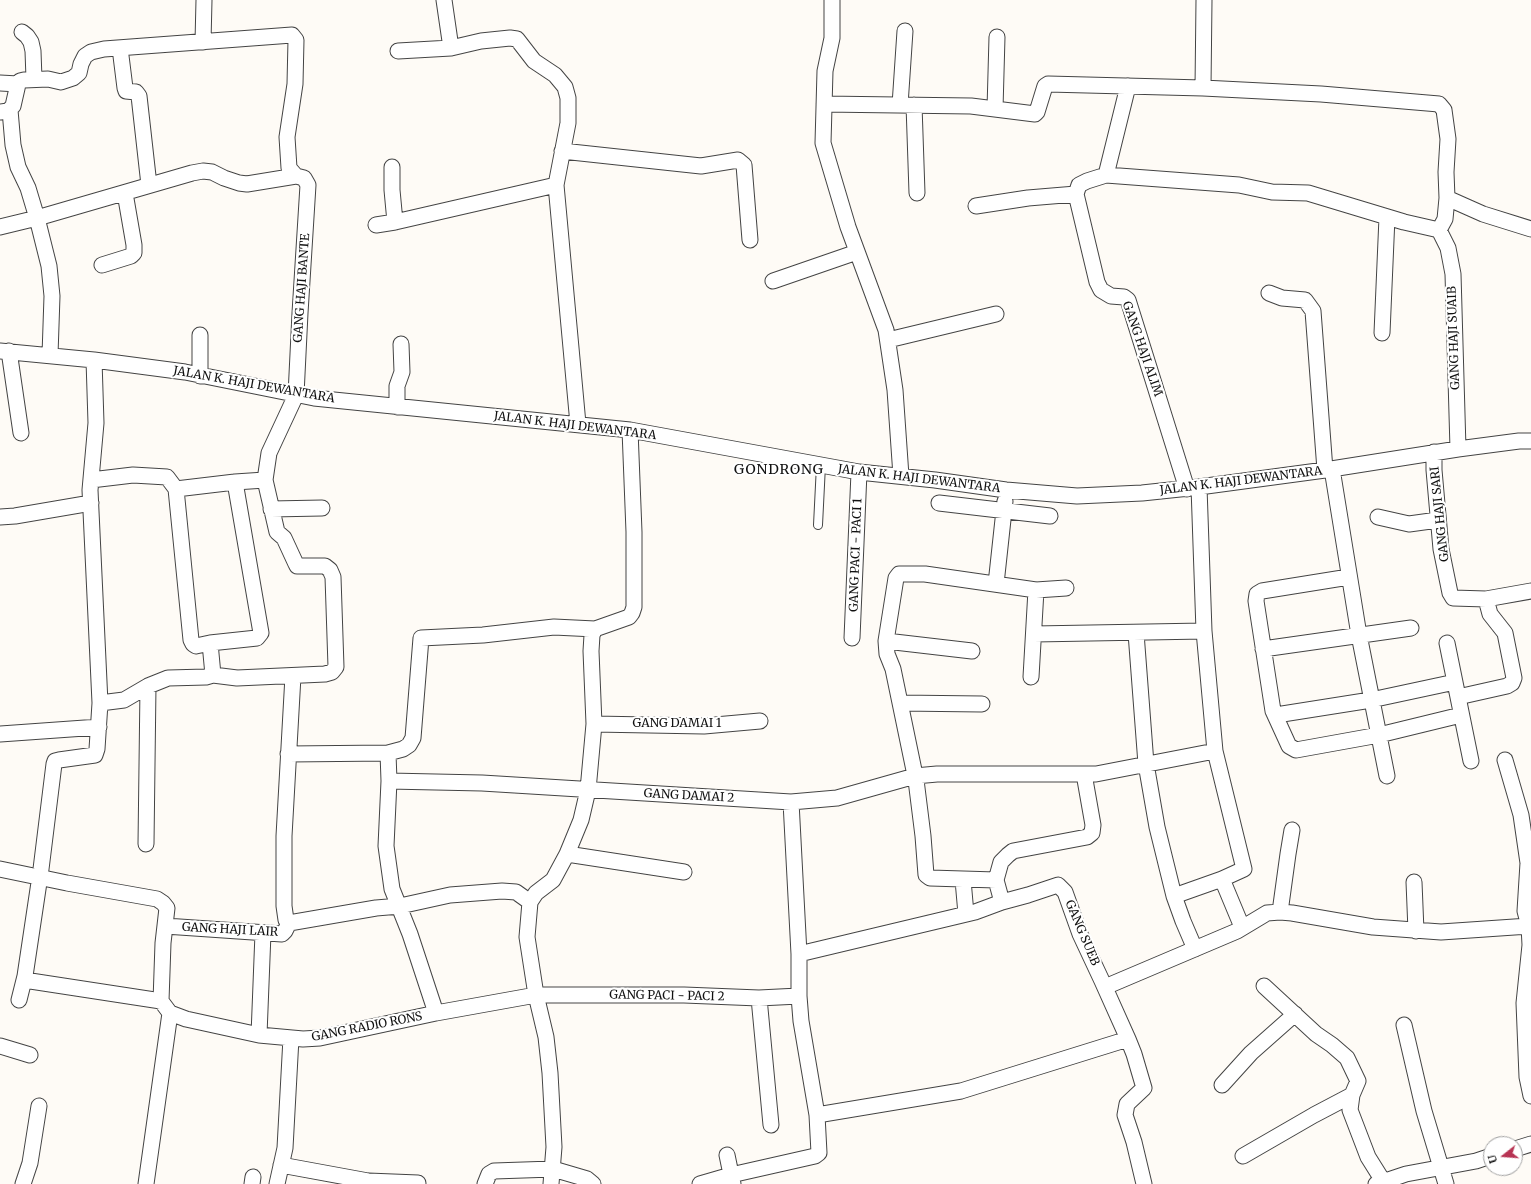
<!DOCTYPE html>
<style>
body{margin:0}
#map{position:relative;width:1531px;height:1184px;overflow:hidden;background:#fefbf6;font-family:Merriweather,serif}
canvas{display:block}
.north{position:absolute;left:1483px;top:1136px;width:40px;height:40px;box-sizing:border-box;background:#fff;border:1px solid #a0a0a0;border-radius:50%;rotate:253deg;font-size:11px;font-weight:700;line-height:16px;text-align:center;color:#111}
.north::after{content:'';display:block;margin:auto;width:14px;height:18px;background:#b73353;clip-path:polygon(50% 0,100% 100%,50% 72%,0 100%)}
</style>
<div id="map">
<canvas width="1531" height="1184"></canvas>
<div class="north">U</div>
</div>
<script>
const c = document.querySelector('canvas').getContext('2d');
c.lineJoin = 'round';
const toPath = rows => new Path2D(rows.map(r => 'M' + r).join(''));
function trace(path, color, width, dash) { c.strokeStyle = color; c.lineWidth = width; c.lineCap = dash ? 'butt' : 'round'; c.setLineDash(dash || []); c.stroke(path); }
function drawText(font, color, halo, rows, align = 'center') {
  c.font = font + ' Merriweather,serif'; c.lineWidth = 4; c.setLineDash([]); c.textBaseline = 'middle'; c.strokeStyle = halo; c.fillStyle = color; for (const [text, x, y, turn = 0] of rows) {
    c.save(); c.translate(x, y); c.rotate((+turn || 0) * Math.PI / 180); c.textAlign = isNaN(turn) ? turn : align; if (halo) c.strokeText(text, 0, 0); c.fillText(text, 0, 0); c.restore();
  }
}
const lane = toPath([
 [818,525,821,465]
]);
const street = toPath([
 [444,0,451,48],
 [832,0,832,38,825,71,823,143,848,227,886,330,895,390,901,476],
 [22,32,27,36,31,42,33,51,34,79],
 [203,42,204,0],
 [120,48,125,88,126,91,136,92,139,96,149,185],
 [398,51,451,48,481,41,510,38,517,39,534,61,555,75,565,87,568,98,568,123,556,185,578,424],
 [0,83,18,84],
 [1203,88,1204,0],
 [824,104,971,106,1035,114,1037,112,1045,86,1048,84,1203,88,1321,94,1439,104,1444,110,1448,139,1446,172,1447,198,1445,219,1439,230,1404,222,1308,193,1272,192,1239,185,1106,175,1087,181,1079,185,1076,194,1097,282,1101,290,1111,296,1124,297,1128,300,1187,489],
 [900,105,905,31],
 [914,105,917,193],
 [995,109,997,37],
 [10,110,13,145,18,167,28,188,37,218,192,173,203,171,212,172,224,178,239,183,247,184,296,176],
 [0,112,8,111,13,106,18,84,20,81,24,80,48,79,61,82,73,78,79,73,81,64,85,56,91,52,104,49,292,35,296,40,295,84,287,137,289,168,296,176,304,178,308,185,300,313,296,395,269,453,265,480,277,532,284,538,296,564,297,566,325,566,330,570,333,577,336,667,332,672,325,674,237,678,213,675],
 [562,151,701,166,738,160,744,165,750,240],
 [392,167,392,190,395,222],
 [1106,175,1128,86],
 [1447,198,1483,214,1531,229],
 [976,206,1028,198,1076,194],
 [376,225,395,222,556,185],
 [0,227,37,218,49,266,52,296,50,355],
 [1439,230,1448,248,1453,274,1458,449],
 [102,265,131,256,134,253,134,245,125,193],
 [773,281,857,252],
 [1269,293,1282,298,1305,300,1313,311,1325,470],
 [1382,333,1387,217],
 [888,340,996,314],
 [0,351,94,360,185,372,314,398,630,430,859,472,935,480,1006,490,1077,496,1142,493,1199,487,1325,470,1458,449,1519,441,1531,441],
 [9,351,21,433],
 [200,376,200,335],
 [397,407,397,386,402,372,401,344],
 [1434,452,1434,470,1441,549,1450,593,1453,598,1486,599,1490,614,1505,633,1514,678,1512,683,1507,686,1458,697],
 [1332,469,1359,635,1387,776],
 [91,480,133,475,167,477,176,489,191,640,193,644,196,646,210,643,213,675,206,677,168,678,148,686,124,700,100,703],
 [176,489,235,482,265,480],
 [939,503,1050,516],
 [271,509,322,508],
 [0,517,15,516,91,503],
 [1378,517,1409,524,1438,520],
 [1349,577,1262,591,1257,594,1256,601,1273,711,1289,746,1296,750,1379,735,1461,715],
 [996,584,1005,501],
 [1486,599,1531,591],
 [1136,633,1146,764,1157,827,1174,896,1183,921,1195,949],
 [1034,634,1204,631],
 [852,638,859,472],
 [886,641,887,654,893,669,916,780,923,836,926,875,930,878,996,880,1002,902],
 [210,643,257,638,261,633,235,482],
 [1447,643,1471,761],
 [1263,649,1411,628],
 [972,651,886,641,896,578,899,574,925,574,1036,590,1066,588],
 [293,676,284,836,284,906,286,920,289,923,376,908,400,906,450,895,502,891,516,892,530,902],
 [1031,677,1036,590],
 [900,703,982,704],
 [1276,715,1371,700,1455,682],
 [594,724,704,726,760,721],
 [0,734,99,727],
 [288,754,388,753],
 [1505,760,1521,815,1528,863,1525,911,1529,926,1530,945,1524,1003,1527,1077,1531,1096],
 [389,781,482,783,791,802,837,798,915,776,937,774,1096,774,1215,751],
 [146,844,148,686],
 [567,854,684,872],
 [0,869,67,883,157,899,163,903,167,908,163,943,161,1001,170,1013,186,1019,259,1035,303,1039,320,1038,436,1013,536,995,684,995,759,998,799,996],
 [1222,879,1242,927],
 [963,880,966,914],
 [996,880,1001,862,1008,855,1013,851,1087,837,1092,833,1093,825,1084,774],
 [1414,882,1416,931],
 [1174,896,1222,879,1244,869,1215,751,1204,631,1199,487],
 [1280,912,1288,854,1292,830],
 [165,926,282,934,285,931,289,923],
 [799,954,975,912,1002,902,1028,895,1058,885,1065,892,1080,934,1102,981,1128,1039,1134,1054,1144,1088,1127,1104,1125,1115,1134,1142,1144,1184],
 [24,980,161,1001],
 [1264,986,1316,1034,1332,1045,1347,1058,1358,1081,1352,1095,1350,1110,1368,1157,1383,1181],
 [1105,987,1237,931,1267,913,1280,912,1292,913,1373,927,1441,932,1529,926],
 [759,998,771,1125],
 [19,1000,25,976,41,869,54,764,55,761,59,760,95,755,97,749,100,703,90,490,96,423,94,360],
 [436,1013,410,934,392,889,386,846,389,781,388,753,403,749,409,745,413,738,421,638,483,635,554,627,595,629],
 [1404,1025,1424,1111,1446,1184],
 [259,1035,263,933],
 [0,1046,30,1055],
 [1222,1085,1251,1053,1295,1014],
 [817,1115,961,1091,1128,1039],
 [1515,1149,1531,1144],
 [727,1155,733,1184],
 [1243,1156,1314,1115,1352,1095],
 [281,1165,368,1181,418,1183],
 [23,1184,30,1163,39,1106],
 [146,1184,170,1013],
 [252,1184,253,1177],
 [277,1184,285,1148,291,1038],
 [485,1184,489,1174,494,1171,553,1169,587,1179,593,1184],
 [551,1184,554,1147,550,1073,546,1037,536,995,527,937,530,902,536,893,553,880,567,854,581,820,588,790,594,724,591,651,592,635,595,629,629,617,632,613,634,607,634,532,630,430],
 [700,1184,731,1175,815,1156,819,1153,817,1115,801,1021,799,996,799,954,791,802],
 [1376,1184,1406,1174,1476,1161,1491,1156]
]);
trace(lane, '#444', 10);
trace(street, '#444', 17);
trace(lane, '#fff', 8);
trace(street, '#fff', 15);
drawText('12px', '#111', '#fff', [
 ["GANG HAJI BANTE",302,288,-86],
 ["GANG HAJI SUAIB",1454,338,-92],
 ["GANG HAJI ALIM",1142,349,71],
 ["JALAN K. HAJI DEWANTARA",254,385,10],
 ["JALAN K. HAJI DEWANTARA",575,426,7],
 ["JALAN K. HAJI DEWANTARA",919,479,7],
 ["JALAN K. HAJI DEWANTARA",1241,481,-7],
 ["GANG HAJI SARI",1440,514,-96],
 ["GANG PACI - PACI 1",856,555,-88],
 ["GANG DAMAI 1",677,724],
 ["GANG DAMAI 2",689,796,3],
 ["GANG HAJI LAIR",230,930,3],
 ["GANG SUEB",1082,933,67],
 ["GANG PACI - PACI 2",667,996,1],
 ["GANG RADIO RONS",367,1027,-11]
]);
c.letterSpacing = '1px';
drawText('14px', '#111', '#fff', [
 ["GONDRONG",779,470]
]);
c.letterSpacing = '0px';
</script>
